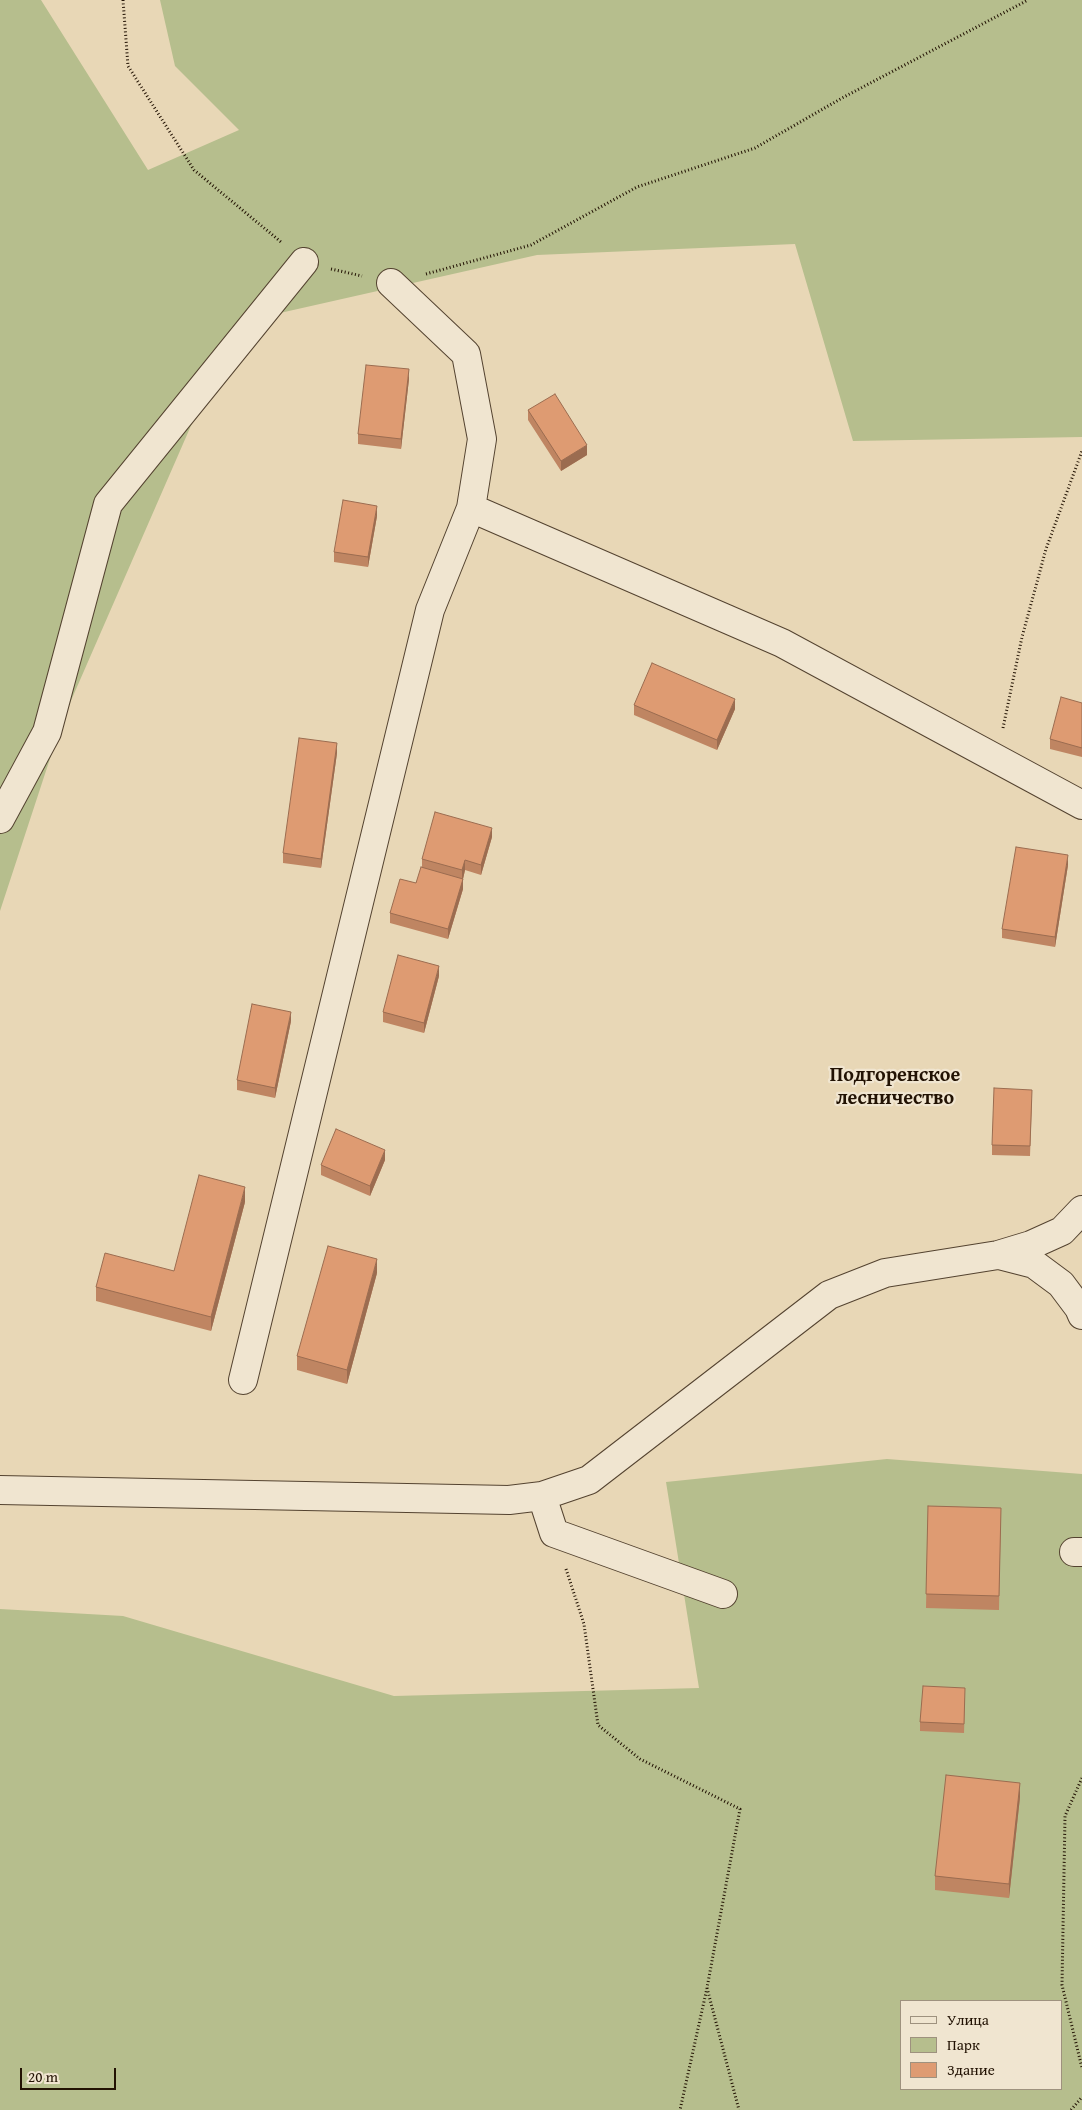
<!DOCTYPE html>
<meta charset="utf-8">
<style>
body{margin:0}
#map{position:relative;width:1082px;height:2110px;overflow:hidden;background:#e8d7b6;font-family:"Gentium Book Plus",serif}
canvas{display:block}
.legend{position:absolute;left:900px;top:2000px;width:162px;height:90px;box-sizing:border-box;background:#f0e5d0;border:1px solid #9e917e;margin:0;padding:6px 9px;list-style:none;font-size:15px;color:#221203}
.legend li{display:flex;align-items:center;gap:10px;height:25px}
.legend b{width:25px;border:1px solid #9e917e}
.scale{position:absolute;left:20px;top:2068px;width:96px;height:22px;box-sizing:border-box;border:2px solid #221203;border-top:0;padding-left:6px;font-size:15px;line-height:18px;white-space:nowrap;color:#221203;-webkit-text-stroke:4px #f0e5d0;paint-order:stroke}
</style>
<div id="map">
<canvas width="1082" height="2110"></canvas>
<ul class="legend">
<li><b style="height:6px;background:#f0e5d0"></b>Улица</li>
<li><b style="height:14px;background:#b6be8d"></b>Парк</li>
<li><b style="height:14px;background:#de9b72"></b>Здание</li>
</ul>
<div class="scale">20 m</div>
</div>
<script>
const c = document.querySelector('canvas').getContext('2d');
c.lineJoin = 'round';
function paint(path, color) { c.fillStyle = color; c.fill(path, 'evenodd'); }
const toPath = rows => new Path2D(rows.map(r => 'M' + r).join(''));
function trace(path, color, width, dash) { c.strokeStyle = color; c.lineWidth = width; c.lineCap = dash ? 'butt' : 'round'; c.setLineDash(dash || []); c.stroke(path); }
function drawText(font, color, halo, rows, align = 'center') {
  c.font = font + ' "Gentium Book Plus",serif'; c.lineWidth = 4.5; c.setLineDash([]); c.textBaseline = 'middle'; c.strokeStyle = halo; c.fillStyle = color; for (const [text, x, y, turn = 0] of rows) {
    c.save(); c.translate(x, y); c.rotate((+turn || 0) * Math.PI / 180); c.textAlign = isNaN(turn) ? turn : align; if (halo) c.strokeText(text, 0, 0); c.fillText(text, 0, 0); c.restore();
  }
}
paint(toPath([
 [0,0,41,0,148,170,239,130,175,66,160,0,1082,0,1082,437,853,441,795,244,537,255,280,313,200,405,63,719,0,911],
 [887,1459,1082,1474,1082,2110,0,2110,0,1609,123,1616,394,1696,699,1688,666,1482],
 [901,2001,1061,2001,1061,2089,901,2089]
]), '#b6be8d');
const minor = toPath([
 [471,508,782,643,1082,805],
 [0,819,47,732,108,504,304,262],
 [999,1255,1034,1264,1061,1284,1079,1308,1082,1315],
 [243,1380,430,610,471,508,482,439,466,354,391,283],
 [0,1490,509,1500,542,1496,589,1480,829,1295,885,1273,998,1255,1031,1245,1062,1231,1082,1210],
 [542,1496,554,1533,723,1594],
 [1074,1552,1082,1552]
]);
trace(minor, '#544330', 30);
trace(toPath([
 [123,0,128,66,194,170,281,242],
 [331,269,362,276],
 [426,274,531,245,637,187,755,148,842,98,1028,0],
 [1003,728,1022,637,1046,549,1082,451],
 [566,1569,584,1624,598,1725,640,1759,740,1809,707,1988,680,2110],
 [1082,1778,1065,1816,1062,1985,1082,2068],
 [707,1988,739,2110],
 [1071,2110,1082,2097]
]), '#221203', 3, [1, 2.5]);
trace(minor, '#f0e5d0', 28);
paint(toPath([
 [409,379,401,449,358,444,358,434],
 [528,410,587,455,561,471,528,420],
 [377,516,368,567,334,562,334,552],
 [1082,703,1082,757,1050,749,1050,739],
 [634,705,735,709,717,750,634,715],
 [337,753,321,868,283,863,283,853],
 [492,837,481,875,465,870,463,879,463,889,448,939,390,923,390,913,416,883,422,868,422,859],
 [1068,865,1055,947,1002,938,1002,929],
 [439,976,424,1033,383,1022,383,1012],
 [291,1021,275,1098,237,1090,237,1080],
 [1032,1100,1030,1156,992,1155,992,1145],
 [385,1160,370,1196,321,1175,321,1165],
 [245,1202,211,1331,96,1301,96,1287,174,1271],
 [377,1273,347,1384,297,1370,297,1356],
 [928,1506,1001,1508,999,1610,926,1608],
 [965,1698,964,1733,920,1731,920,1722],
 [1020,1797,1009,1898,935,1890,935,1876]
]), '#bf8562');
paint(toPath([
 [409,369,409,379,401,449,401,439],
 [587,445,587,455,561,471,561,461],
 [377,506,377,516,368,567,368,557],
 [735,699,735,709,717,750,717,740],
 [337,743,337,753,321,868,321,859],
 [492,828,492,837,481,875,481,865],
 [1068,855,1068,865,1055,947,1055,937],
 [465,860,465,870,463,879,463,889,448,939,448,929,462,879,462,870],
 [439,966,439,976,424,1033,424,1023],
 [291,1012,291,1021,275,1098,275,1088],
 [385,1150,385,1160,370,1196,370,1186],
 [245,1187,245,1202,211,1331,211,1317],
 [377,1259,377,1273,347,1384,347,1370],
 [1020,1783,1020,1797,1009,1898,1009,1884]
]), '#9b6c50');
const building = toPath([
 [366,365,409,369,401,439,358,434,366,365],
 [555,394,587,445,561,461,528,410,555,394],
 [343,500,377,506,368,557,334,552,343,500],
 [652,663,735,699,717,740,634,705,652,663],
 [1061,697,1082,703,1082,748,1050,739,1061,697],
 [299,738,337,743,321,859,283,853,299,738],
 [435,812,492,828,481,865,465,860,462,870,422,859,435,812],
 [1016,847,1068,855,1055,937,1002,929,1016,847],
 [421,867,463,879,448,929,390,913,400,879,416,883,421,867],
 [398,955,439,966,424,1023,383,1012,398,955],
 [252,1004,291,1012,275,1088,237,1080,252,1004],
 [994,1088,1032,1090,1030,1146,992,1145,994,1088],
 [336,1129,385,1150,370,1186,321,1165,336,1129],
 [199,1175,245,1187,211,1317,96,1287,105,1253,174,1271,199,1175],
 [328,1246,377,1259,347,1370,297,1356,328,1246],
 [928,1506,1001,1508,999,1596,926,1594,928,1506],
 [923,1686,965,1688,964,1724,920,1722,923,1686],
 [946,1775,1020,1783,1009,1884,935,1876,946,1775]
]);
paint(building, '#de9b72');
trace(building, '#9b6c50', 1);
drawText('bold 20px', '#221203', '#f0e5d0', [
 ["Подгоренское",895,1076],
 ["лесничество",895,1099]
]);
</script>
